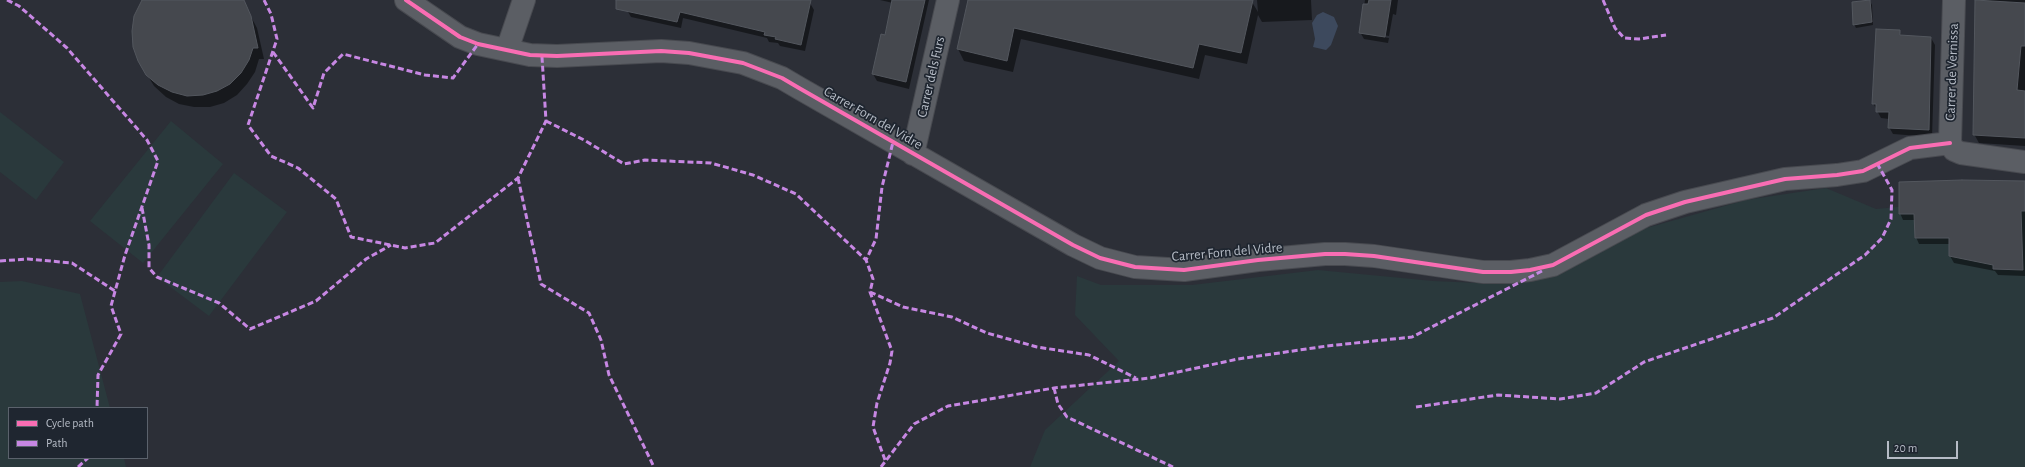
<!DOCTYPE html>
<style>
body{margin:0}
#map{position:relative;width:2025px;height:467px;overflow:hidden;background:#2c2f37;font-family:"Alegreya Sans",sans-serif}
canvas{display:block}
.legend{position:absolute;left:8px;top:407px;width:140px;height:52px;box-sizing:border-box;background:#1f2630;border:1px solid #5b626c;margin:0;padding:5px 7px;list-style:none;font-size:12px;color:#b6bcc6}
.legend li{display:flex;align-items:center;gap:8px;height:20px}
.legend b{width:20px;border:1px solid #5b626c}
.scale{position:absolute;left:1887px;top:441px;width:71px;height:18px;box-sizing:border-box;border:2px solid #b6bcc6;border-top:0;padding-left:5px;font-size:12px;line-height:14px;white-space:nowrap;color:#b6bcc6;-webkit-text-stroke:3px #1f2630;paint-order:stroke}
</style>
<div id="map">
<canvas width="2025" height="467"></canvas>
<ul class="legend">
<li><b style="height:5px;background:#f96db3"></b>Cycle path</li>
<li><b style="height:5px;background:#c787e3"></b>Path</li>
</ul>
<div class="scale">20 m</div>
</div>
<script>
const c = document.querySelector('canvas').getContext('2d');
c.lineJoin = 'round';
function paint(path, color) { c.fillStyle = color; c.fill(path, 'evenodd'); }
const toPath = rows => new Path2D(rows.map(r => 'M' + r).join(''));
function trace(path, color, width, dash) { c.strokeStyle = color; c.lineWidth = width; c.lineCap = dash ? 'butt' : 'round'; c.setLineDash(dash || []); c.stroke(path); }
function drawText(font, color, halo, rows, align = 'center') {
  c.font = font + ' "Alegreya Sans",sans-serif'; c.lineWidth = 3.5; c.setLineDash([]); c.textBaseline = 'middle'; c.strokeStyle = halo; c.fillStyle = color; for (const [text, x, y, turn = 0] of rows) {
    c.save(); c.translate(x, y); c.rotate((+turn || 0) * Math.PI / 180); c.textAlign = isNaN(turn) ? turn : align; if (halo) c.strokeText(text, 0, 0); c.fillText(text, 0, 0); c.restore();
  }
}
paint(toPath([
 [0,112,64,162,36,200,0,172],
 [171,121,223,164,143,263,90,221],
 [234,173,287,212,209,316,157,277],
 [1826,188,1876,209,2025,195,2025,467,1030,467,1045,430,1119,361,1075,315,1077,276,1101,285,1192,285,1318,270,1433,281,1501,284,1557,274,1643,229,1746,200],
 [22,281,80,294,110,408,9,408,9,458,124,458,126,467,0,467,0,282]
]), '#2a393c');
paint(toPath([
 [1323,12,1334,17,1338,26,1331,45,1326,50,1313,47,1315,39,1312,23,1317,15]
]), '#3d495d');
paint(toPath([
 [144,0,242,0,257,28,264,59,259,59,255,72,247,84,237,95,224,103,210,107,194,107,179,104,166,97,154,86,146,73],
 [629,0,796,0,810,3,814,10,805,51,780,46,778,43,769,42,767,38,683,18,681,28,631,17,627,10],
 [880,0,929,0,909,89,877,81,873,74,885,36,893,3],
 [969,0,1244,0,1252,2,1258,12,1257,0,1311,0,1312,20,1262,22,1258,15,1247,64,1205,55,1199,79,1021,39,1013,72,964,61,958,49],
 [1365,0,1398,0,1396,15,1393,14,1389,36,1363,32,1363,34,1389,38,1388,43,1364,39,1360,32],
 [1977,0,2025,0,2025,146,1979,143,1974,134],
 [1870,1,1872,5,1873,25,1856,28,1854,24],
 [1899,31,1902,36,1931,38,1935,45,1932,137,1893,134,1889,127,1889,119,1881,118,1873,103],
 [2025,183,2025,276,1998,275,1995,271,1954,263,1950,256,1950,244,1919,244,1916,237,1915,220,1903,220,1900,213]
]), '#0007');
const building = toPath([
 [142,0,244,0,251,16,258,48,253,48,249,60,241,73,230,84,217,91,203,95,187,96,172,92,158,85,146,75,138,61,133,47,132,31,134,16,142,0],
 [616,0,811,0,801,45,775,39,776,37,764,35,765,32,680,12,677,22,616,9,616,0],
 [892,0,925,0,906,82,872,74,881,34,885,35,892,0],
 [968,0,1253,0,1241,53,1199,44,1193,68,1014,28,1007,61,957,49,968,0],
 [1369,0,1391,0,1385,37,1359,33,1363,4,1368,4,1369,0],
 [1870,0,1872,22,1853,25,1852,2,1870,0],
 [1975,0,2025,3,2025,46,2021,46,2017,90,2025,91,2025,138,1973,135,1975,0],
 [1876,29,1900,30,1900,35,1931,37,1929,130,1888,128,1889,112,1876,112,1876,104,1872,104,1876,29],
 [1962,180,2025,181,2025,211,2021,211,2023,270,1993,269,1993,265,1949,256,1949,238,1915,238,1914,214,1899,214,1899,182,1962,180]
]);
paint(building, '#45484e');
trace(building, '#53575e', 1);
const street = toPath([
 [406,0,460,37,478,44,530,55,557,56,661,51,689,53,743,63,782,78,799,88,1073,245,1100,258,1135,267,1184,270,1258,260,1325,254,1345,254,1374,256,1483,272,1511,272,1530,270,1553,265,1646,215,1685,202,1785,179,1837,175,1863,171,1910,148,1950,143],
 [507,50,524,0],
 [1950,143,1954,0],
 [1950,143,1954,150,1961,153,2025,162],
 [913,154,948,0]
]);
trace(street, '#484a50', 24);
trace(street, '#5b5e64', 22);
trace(toPath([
 [7,0,19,6,67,48,147,140,158,161,125,255,111,306,121,334,98,375,97,408],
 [264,0,271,14,277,39,248,125,271,156,298,168,336,199,351,237,376,242,405,248,435,243,518,178,546,121,542,57],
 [1603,0,1615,28,1624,38,1639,39,1666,35],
 [273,52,313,108,324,73,343,54,425,75,453,78,478,44],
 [546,121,584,140,624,164,645,160,711,163,753,175,796,194,866,260],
 [518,178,541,284,589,313,601,340,609,375,654,467],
 [142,208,149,245,149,268,157,277,219,303,250,329,316,301,366,259,391,245],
 [0,261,28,259,72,263,115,291],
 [870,292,903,307,952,317,987,333,1037,347,1089,355,1136,378],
 [1054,388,1058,404,1067,417,1173,467],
 [1416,407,1498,395,1560,399,1596,393,1644,362,1773,318,1865,255,1882,238,1891,219,1892,190,1878,165],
 [885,460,873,427,877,403,890,363,892,351,870,292,873,279,866,260,876,239,882,187,893,142],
 [78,467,88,458],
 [881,467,914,424,948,406,1054,388,1150,378,1238,359,1327,346,1412,337,1542,271]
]), '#c787e3', 3, [6, 3]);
trace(toPath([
 [406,0,460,37,478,44,530,55,557,56,661,51,689,53,743,63,782,78,799,88,1073,245,1100,258,1135,267,1184,270,1258,260,1325,254,1345,254,1374,256,1483,272,1511,272,1530,270,1553,265,1646,215,1685,202,1785,179,1837,175,1863,171,1910,148,1950,143]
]), '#f96db3', 4);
drawText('14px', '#b6bcc6', '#1f2630', [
 ["Carrer de Vernissa",1952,72,-88],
 ["Carrer dels Furs",931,77,-77],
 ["Carrer Forn del Vidre",873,118,30],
 ["Carrer Forn del Vidre",1227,252,-5]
]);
</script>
